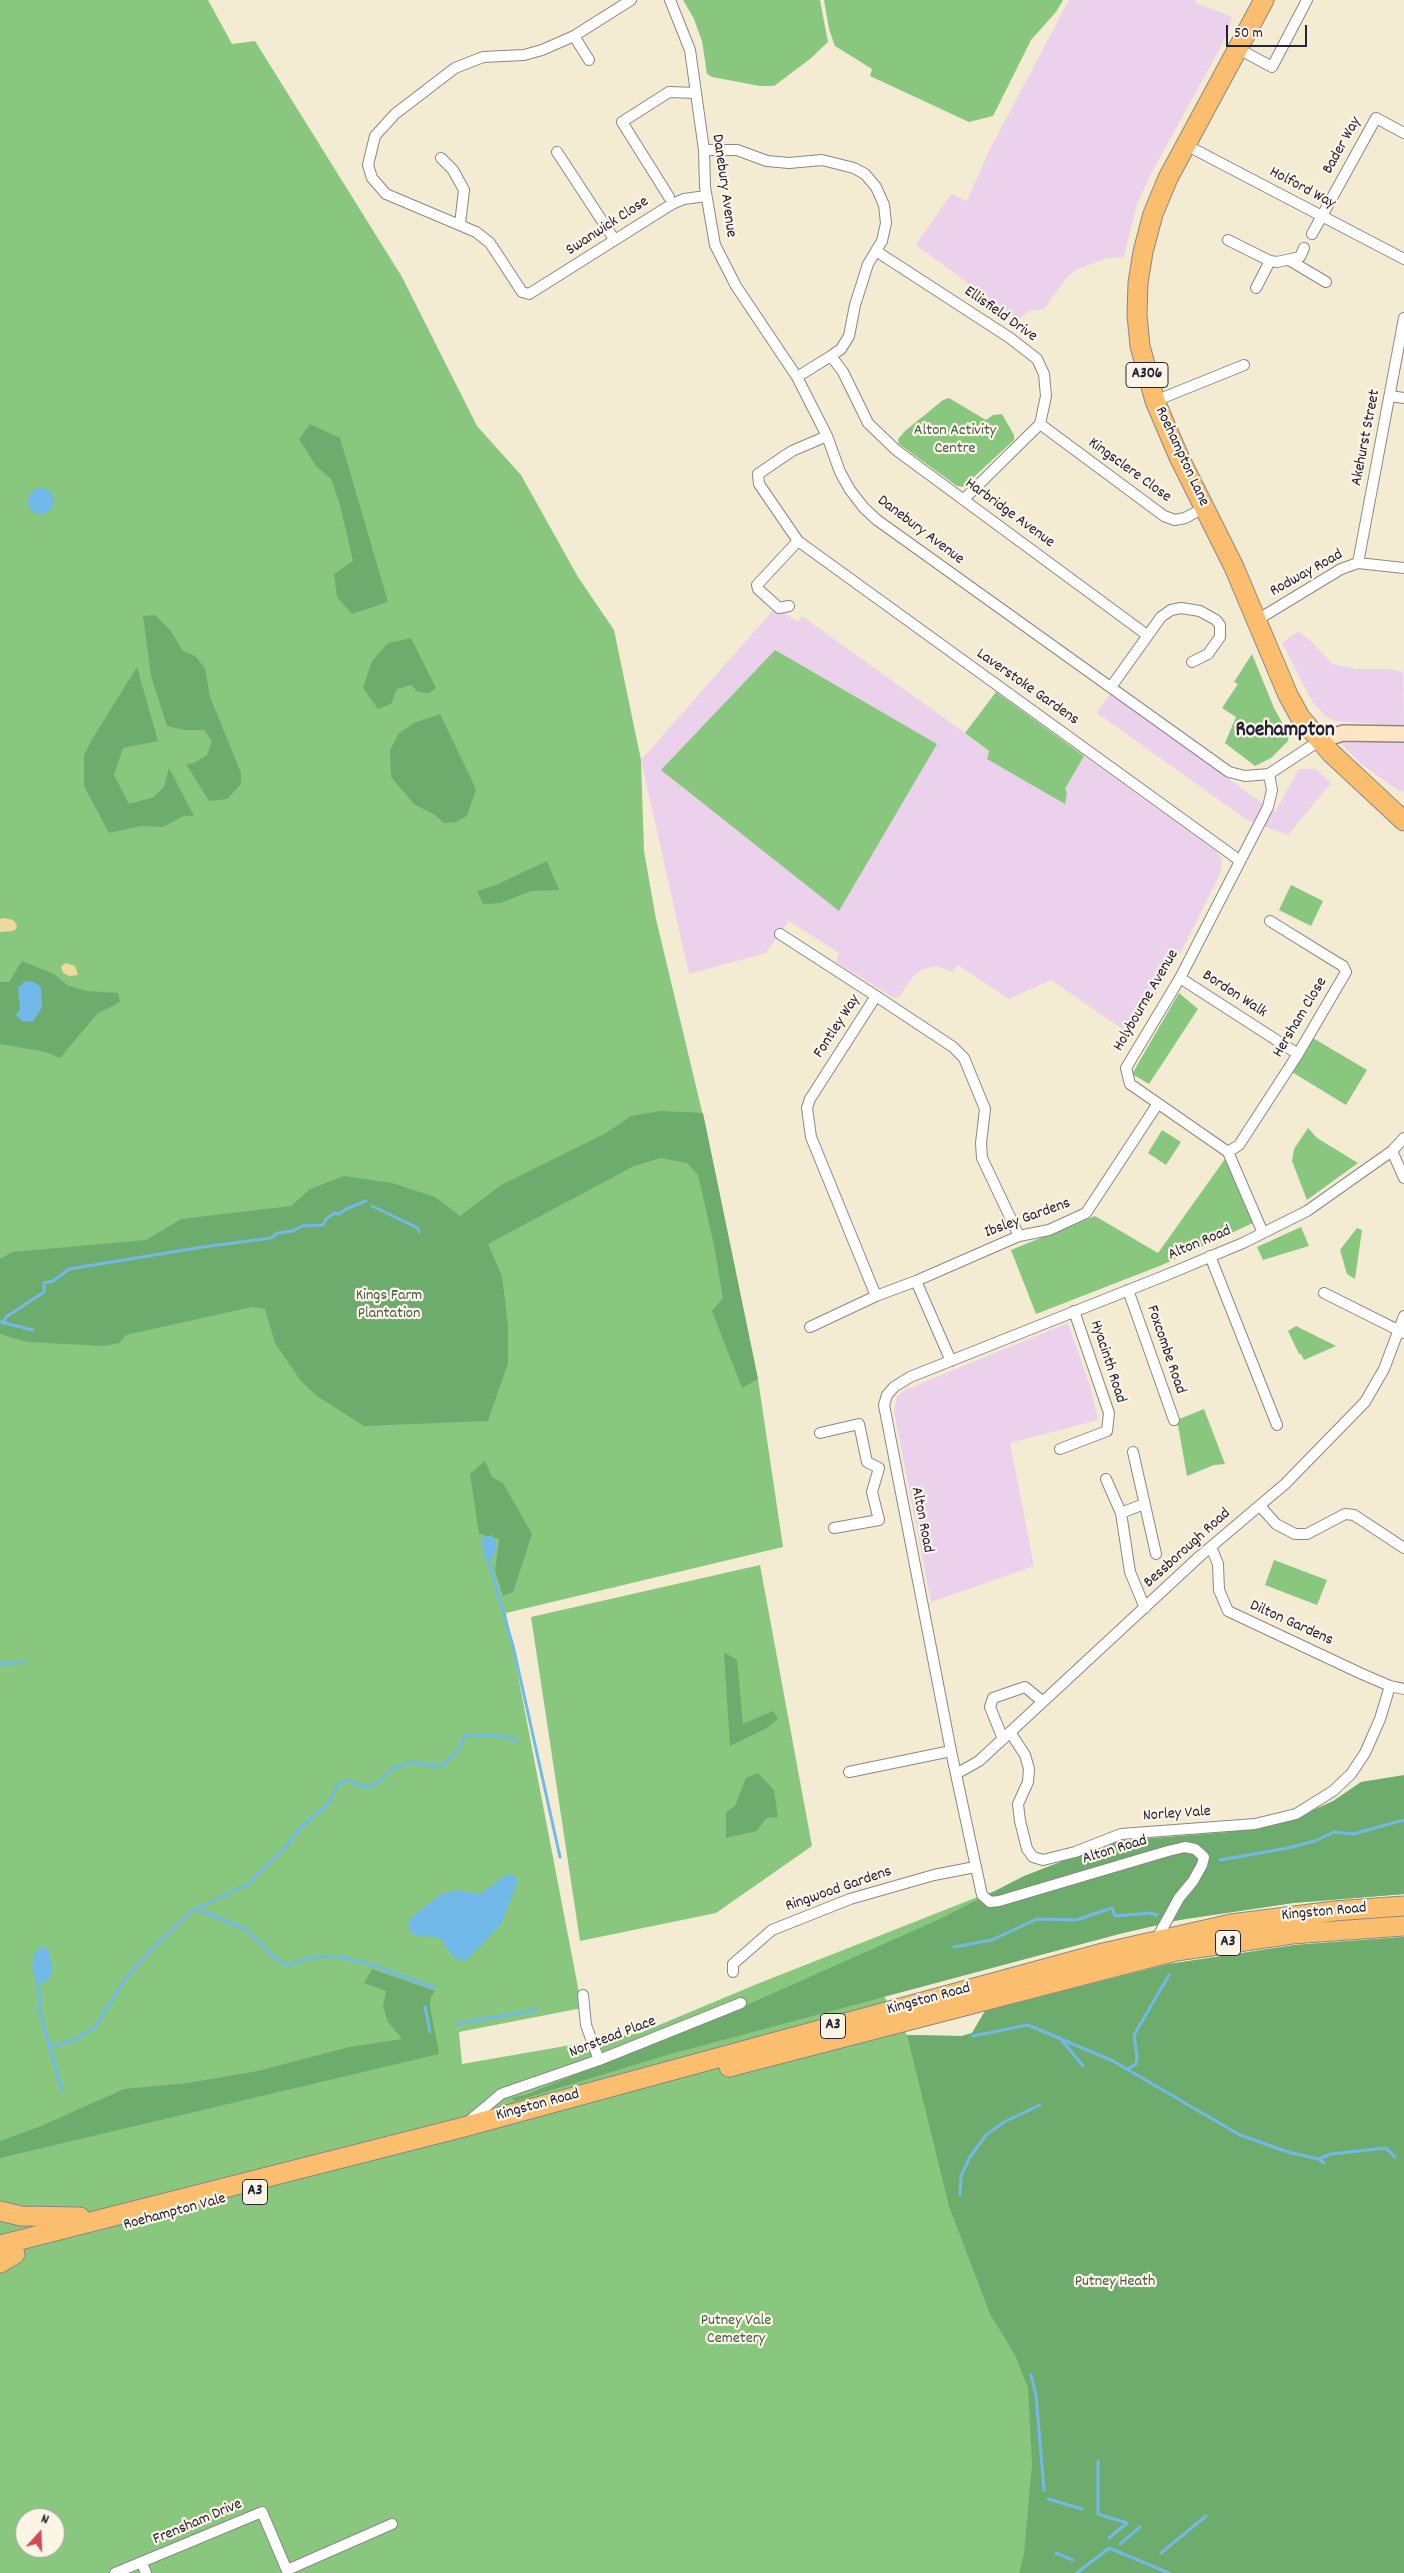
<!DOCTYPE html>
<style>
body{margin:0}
#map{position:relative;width:1404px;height:2573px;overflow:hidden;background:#f3ecd3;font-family:Dekko,sans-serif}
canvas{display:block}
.north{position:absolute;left:15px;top:2508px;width:50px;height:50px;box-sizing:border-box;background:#fcf5e5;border:1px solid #a5a1a1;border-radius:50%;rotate:20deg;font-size:14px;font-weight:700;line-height:20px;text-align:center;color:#22223b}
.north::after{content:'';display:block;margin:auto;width:18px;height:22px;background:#d1495b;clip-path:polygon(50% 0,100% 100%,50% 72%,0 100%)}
.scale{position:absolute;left:1226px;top:25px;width:81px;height:22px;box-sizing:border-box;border:2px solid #22223b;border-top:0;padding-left:6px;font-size:15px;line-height:18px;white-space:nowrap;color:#22223b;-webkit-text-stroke:4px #fcf5e5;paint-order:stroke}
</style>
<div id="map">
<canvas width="1404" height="2573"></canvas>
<div class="north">N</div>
<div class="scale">50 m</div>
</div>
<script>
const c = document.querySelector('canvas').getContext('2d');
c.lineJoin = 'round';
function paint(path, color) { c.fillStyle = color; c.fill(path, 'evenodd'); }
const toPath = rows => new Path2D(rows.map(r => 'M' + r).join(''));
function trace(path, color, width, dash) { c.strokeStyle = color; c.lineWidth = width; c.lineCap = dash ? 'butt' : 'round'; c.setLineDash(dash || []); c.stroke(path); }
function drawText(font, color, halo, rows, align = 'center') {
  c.font = font + ' Dekko,sans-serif'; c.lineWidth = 4.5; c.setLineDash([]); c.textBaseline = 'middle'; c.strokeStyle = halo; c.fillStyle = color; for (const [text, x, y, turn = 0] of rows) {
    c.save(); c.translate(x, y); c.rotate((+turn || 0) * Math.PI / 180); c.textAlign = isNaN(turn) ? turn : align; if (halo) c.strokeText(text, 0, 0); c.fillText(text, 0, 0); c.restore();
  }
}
paint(toPath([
 [1069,0,1196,0,1196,3,1232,17,1227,35,1151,174,1137,204,1124,257,1107,258,1078,269,1067,277,1044,309,1028,311,1018,320,916,245,951,194,967,201,989,151],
 [776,607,798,622,802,616,965,733,989,752,986,755,1065,789,1084,756,1217,852,1222,860,1220,874,1183,948,1131,1035,1051,980,1009,999,958,965,952,972,936,966,921,970,914,975,900,996,894,998,836,962,839,953,789,921,766,953,689,974,641,760],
 [1298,631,1309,639,1333,664,1357,669,1388,669,1403,672,1404,726,1335,721,1325,716,1313,703,1282,643],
 [1110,694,1275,812,1299,769,1316,769,1331,783,1288,835,1247,820,1097,713],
 [1345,738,1404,739,1404,792,1396,789,1360,763,1342,745],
 [1068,1323,1091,1389,1098,1420,1010,1443,1034,1566,931,1602,894,1411,897,1396,905,1390]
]), '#ebd1ec');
paint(toPath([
 [0,0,208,0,232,44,255,41,402,277,477,426,521,475,578,577,614,630,641,760,644,851,656,919,705,1124,758,1379,783,1547,506,1613,582,2008,459,2032,462,2064,640,2033,757,1984,970,1900,1023,1881,1404,1894,1293,1903,1179,1920,1119,1934,884,1996,907,2035,962,2036,972,2033,985,2011,1169,1964,1295,1945,1404,1937,1404,2573,0,2573],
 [25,2518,55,2518,55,2548,25,2548],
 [683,0,820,0,828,42,810,59,774,86,760,86,712,77,707,74,702,41,694,19],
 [824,0,1063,0,1056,12,1031,40,993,116,969,122,870,76,872,69,835,46,829,29],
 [949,398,986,420,993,415,1002,414,1014,435,1014,440,963,487,957,486,899,444,898,439,905,431,943,400],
 [775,650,937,744,839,911,661,770],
 [1252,654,1274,708,1289,735,1288,741,1271,758,1255,766,1225,743,1236,717,1222,708,1238,684,1234,682],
 [996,692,1084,756,1065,789,1067,793,1065,804,987,759,989,751,965,733],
 [1291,885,1323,901,1311,926,1279,910],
 [1179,993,1198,1009,1149,1084,1132,1074],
 [1313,1038,1367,1070,1346,1105,1292,1072],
 [1308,1128,1317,1138,1358,1163,1307,1200,1292,1161,1294,1149],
 [1162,1130,1181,1142,1166,1165,1148,1153],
 [1225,1159,1253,1223,1162,1265,1036,1314,1011,1250,1095,1216,1158,1253],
 [1301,1227,1309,1246,1263,1260,1257,1247],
 [1357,1228,1362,1230,1355,1279,1347,1274,1340,1250],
 [1296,1326,1336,1346,1304,1360,1301,1354,1299,1354,1288,1331],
 [1204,1409,1225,1464,1214,1465,1187,1476,1177,1420],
 [1274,1560,1327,1580,1317,1605,1265,1585],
 [760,1565,812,1846,716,1913,580,1941,531,1617]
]), '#89c77e');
paint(toPath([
 [310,424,340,438,388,602,352,614,337,597,334,574,353,561,340,505,331,479,316,466,299,439],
 [155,615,170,630,183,651,195,656,205,668,210,697,241,773,241,784,227,799,209,801,186,764,194,763,207,755,212,741,204,730,184,730,167,726,151,676,143,616],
 [411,638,436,688,429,693,418,692,411,685,397,689,391,704,378,709,363,688,372,661,388,643],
 [137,667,158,741,123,748,114,775,129,804,154,797,164,787,169,768,194,816,184,816,163,827,141,826,109,833,84,786,84,755,91,741],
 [440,714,476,789,467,816,456,822,444,823,435,815,414,804,391,777,390,750,399,733,414,723],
 [547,861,559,890,531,891,501,903,483,904,477,891,496,885],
 [22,961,54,974,67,985,87,991,118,993,120,1002,97,1014,60,1058,46,1052,0,1044,0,982,9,982],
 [661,1111,703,1113,758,1379,742,1388,712,1311,723,1298,714,1245,698,1175,687,1163,661,1158,634,1166,488,1244,502,1276,508,1326,508,1363,488,1421,364,1426,317,1396,301,1381,275,1343,265,1309,252,1307,126,1335,119,1343,104,1346,27,1342,0,1334,0,1259,12,1252,146,1240,181,1219,291,1206,310,1189,344,1176,392,1183,435,1197,460,1216,501,1185,606,1133,631,1116],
 [485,1461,492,1477,503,1483,532,1534,513,1592,503,1596,495,1571,499,1539,479,1534,470,1474],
 [724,1652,737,1660,743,1724,773,1711,778,1719,767,1728,730,1746],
 [758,1773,774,1790,778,1817,766,1818,757,1831,726,1838,726,1812,735,1806,746,1778],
 [1404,1775,1404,1894,1293,1903,1179,1920,1119,1934,667,2055,516,2101,511,2098,525,2095,722,2016,940,1919,1024,1876,1114,1841,1229,1832,1291,1820,1333,1801,1361,1782],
 [1404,1937,1404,2573,1019,2573,1024,2554,1032,2465,1028,2388,1015,2355,990,2314,949,2206,907,2035,962,2036,972,2033,985,2011,1169,1964,1295,1945],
 [372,1969,435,1991,431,1997,430,2006,439,2054,0,2158,0,2141,41,2126,124,2089,188,2083,258,2071,349,2047,402,2039,388,2022,383,2006,386,1991,364,1983]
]), '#6eac6d');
paint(toPath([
 [4,918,13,920,17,925,16,929,13,931,0,932,0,919],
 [66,963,75,966,78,975,69,976,63,973,61,966]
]), '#eeda9e');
paint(toPath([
 '28 501a13 13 0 1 1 26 0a13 13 0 1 1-26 0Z',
 [25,981,34,982,41,987,42,1007,33,1022,22,1021,16,1015,20,1009,18,988],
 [492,1535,497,1546,495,1554,489,1562,485,1557,481,1539],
 [508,1874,516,1876,517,1883,501,1924,466,1961,454,1958,439,1937,418,1936,410,1932,408,1925,410,1919,441,1894,456,1890,480,1894],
 [42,1946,49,1951,52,1970,51,1976,44,1983,38,1982,35,1978,32,1966,35,1952]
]), '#71b9e8');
trace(toPath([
 [372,1206,418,1228,419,1232],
 [0,1322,33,1330],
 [3,1323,6,1317,44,1292,44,1283,53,1281,69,1269,203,1247,271,1238,278,1233,293,1231,302,1226,323,1225,326,1219,335,1213,339,1214,346,1209,366,1201],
 [489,1562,514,1650,560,1857],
 [0,1664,24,1662],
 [1220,1860,1288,1848,1315,1841,1334,1832,1353,1834,1404,1820],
 [197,1909,245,1929,280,1962,291,1965,302,1960,324,1956,341,1957,370,1964,434,1988],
 [954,1947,992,1940,1037,1919,1076,1920,1112,1908,1115,1916,1150,1913,1157,1915],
 [37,1981,40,1996,39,2008,62,2091],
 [425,2007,430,2032],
 [457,2024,537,2010],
 [973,2036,1028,2025,1113,2061,1240,2135,1288,2152,1318,2159,1324,2163],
 [1061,2039,1083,2066],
 [50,2046,73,2041,96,2026,125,1979,149,1952,190,1912,248,1884,284,1849,301,1827,327,1805,338,1785,347,1780,365,1787,375,1785,394,1768,412,1762,440,1767,457,1752,465,1736,502,1736,518,1741],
 [1127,2069,1136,2064,1137,2056,1134,2035,1169,1975],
 [1318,2159,1331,2154,1386,2148,1395,2157],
 [960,2195,961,2176,970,2157,986,2135,1004,2122,1040,2105],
 [1031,2375,1036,2395,1044,2490],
 [1098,2461,1098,2514,1127,2523,1109,2538],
 [1048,2499,1082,2509],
 [1120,2544,1140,2527],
 [1056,2553,1073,2560],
 [1161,2553,1206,2516],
 [1077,2573,1109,2548,1169,2573]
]), '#71b9e8', 3);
const street = toPath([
 [631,0,574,36,542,50,524,55,483,57,455,68,395,114,375,136,368,165,372,178,386,194,476,232,490,243,522,292,529,294,672,204,684,199,706,196],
 [670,0,690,50,704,150,705,187,715,245,736,286,797,377,827,436,840,472,850,490,864,508,877,520,1229,772,1245,776,1269,774,1319,741],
 [574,36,589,60],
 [1237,48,1272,67,1307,0],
 [1186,145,1404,259],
 [704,150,737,150,767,161,789,163,822,160,854,168,865,174,876,187,884,205,886,223,882,241,868,264,855,305,849,336,841,349,831,356,797,377],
 [557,152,614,239],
 [441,158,453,170,464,190,460,224],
 [669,197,622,122,669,92,695,93],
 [1312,234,1376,118,1404,133],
 [1228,240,1270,261],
 [876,251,1010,338,1037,359,1044,374,1046,396,1040,424,964,499],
 [1289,260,1326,282],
 [1256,288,1270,261,1277,262,1300,257,1304,248],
 [831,356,843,372,868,423,896,450,1147,635],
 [1390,396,1404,398],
 [1155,401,1244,365],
 [1040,424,1164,516,1175,520,1185,518,1204,508],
 [827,436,792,451,758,474,759,484,798,541,1239,860],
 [1358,563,1404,318],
 [789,606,779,608,758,589,757,585,798,541],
 [1257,620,1341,569,1358,563,1404,568],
 [1111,687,1161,617,1171,610,1181,608,1200,611,1216,620,1220,625,1220,637,1208,654,1192,662],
 [780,934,876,996],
 [1180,978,1298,1054],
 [1392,1151,1404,1178],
 [1228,1152,1239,1145,1298,1054,1346,972,1343,966,1333,960,1270,921],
 [1263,1233,1228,1152,1130,1084,1126,1068,1180,978,1268,807,1272,790,1269,774],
 [1210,1256,1277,1425],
 [1128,1290,1174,1420],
 [1324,1293,1404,1333],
 [876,1296,811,1137,807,1108,810,1099,876,996,953,1047,964,1058,985,1109,981,1143,982,1158,1019,1236],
 [810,1327,876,1296,916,1281],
 [951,1361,916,1281,1019,1236,1049,1230,1086,1213,1157,1105],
 [820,1433,859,1424,867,1462,879,1468,872,1492,879,1520,834,1528],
 [1060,1449,1107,1431,1109,1413,1074,1311],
 [1133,1452,1156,1554],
 [1106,1479,1121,1513,1130,1572,1145,1608],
 [1260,1506,1276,1524,1295,1534,1307,1534,1345,1514,1354,1515,1404,1548],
 [1121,1513,1144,1504],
 [1211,1547,1218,1564,1219,1590,1228,1611,1362,1674,1390,1686,1404,1689],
 [1010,1732,1025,1755,1029,1769,1028,1782,1018,1804,1020,1821,1027,1849,1033,1857,1043,1860,1075,1852,1121,1834,1255,1824,1296,1814,1333,1791,1351,1774,1365,1753,1380,1719,1390,1686],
 [1003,1739,990,1707,993,1698,1025,1687,1042,1701],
 [849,1772,951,1751],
 [956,1774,979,1761,1200,1556,1285,1484,1365,1402,1384,1369,1404,1316],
 [1156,1940,1179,1898,1193,1881,1202,1865,1204,1857,1195,1849,1185,1847,1168,1851,999,1901,990,1902,982,1895,951,1751,884,1405,887,1395,894,1387,910,1377,1164,1276,1243,1243,1307,1211,1392,1151,1404,1138],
 [733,1972,733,1964,772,1930,850,1899,934,1875,975,1867],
 [583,1995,586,2025,599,2060],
 [469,2121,501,2094,599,2060,741,2003],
 [142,2563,146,2573],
 [287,2570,392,2524],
 [115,2573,262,2512,288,2573]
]);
const secondary = toPath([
 [1319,741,1343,733,1404,734]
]);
const highway = toPath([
 [1264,0,1168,178,1153,214,1143,252,1138,283,1137,315,1140,346,1155,401,1179,457,1234,567,1288,695,1300,717,1331,753,1404,821],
 [729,2067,1176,1951,1292,1934,1404,1926],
 [0,2211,21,2216,80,2217],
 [0,2245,460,2128,1103,1953,1231,1924,1334,1911,1404,1906],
 [0,2263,15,2254]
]);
trace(street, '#8a8787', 12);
trace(secondary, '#8a8787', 18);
trace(highway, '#8a8787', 21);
trace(street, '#fff', 10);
trace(secondary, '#fde5c5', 15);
trace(highway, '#fbbd6e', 19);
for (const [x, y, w] of [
 [1147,375,42],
 [1228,1943,25],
 [833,2026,25],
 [255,2192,25]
]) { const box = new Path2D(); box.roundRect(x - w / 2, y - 12.5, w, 25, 4); c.fillStyle = '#fcf5e5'; c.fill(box); trace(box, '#22223b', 1); }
drawText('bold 15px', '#22223b', null, [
 ["A306",1147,375],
 ["A3",1228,1943],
 ["A3",833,2026],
 ["A3",255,2192]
]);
drawText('16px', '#22223b', '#fcf5e5', [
 ["Bader Way",1343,146,-61],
 ["Danebury Avenue",723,186,82],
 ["Holford Way",1302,189,28],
 ["Swanwick Close",608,227,-33],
 ["Ellisfield Drive",1000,315,35],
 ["Akehurst Street",1367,438,-79],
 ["Roehampton Lane",1181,457,65],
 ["Kingsclere Close",1129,471,36],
 ["Harbridge Avenue",1009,514,36],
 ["Danebury Avenue",920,531,37],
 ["Rodway Road",1307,574,-29],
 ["Laverstoke Gardens",1027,688,35],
 ["Bordon Walk",1234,995,33],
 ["Holybourne Avenue",1147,1001,-60],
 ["Hersham Close",1301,1018,-59],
 ["Fontley Way",838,1027,-57],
 ["Ibsley Gardens",1028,1219,-20],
 ["Alton Road",1200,1244,-23],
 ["Foxcombe Road",1165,1350,71],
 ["Hyacinth Road",1107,1362,72],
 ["Alton Road",921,1520,79],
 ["Bessborough Road",1188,1549,-42],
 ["Dilton Gardens",1291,1624,24],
 ["Norley Vale",1177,1815,-4],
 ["Alton Road",1115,1851,-17],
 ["Ringwood Gardens",839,1890,-19],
 ["Kingston Road",1324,1913,-5],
 ["Kingston Road",929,2000,-15],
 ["Norstead Place",613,2038,-21],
 ["Kingston Road",538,2106,-15],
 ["Roehampton Vale",175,2213,-15],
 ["Frensham Drive",198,2523,-23]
]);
drawText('16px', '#465c52', '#fcf5e5', [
 ["Alton Activity",955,432],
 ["Centre",955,450],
 ["Kings Farm",389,1297],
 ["Plantation",389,1315],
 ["Putney Heath",1115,2283],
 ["Putney Vale",736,2322],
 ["Cemetery",736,2340]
]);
drawText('bold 21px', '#22223b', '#fcf5e5', [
 ["Roehampton",1285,732]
]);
</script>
